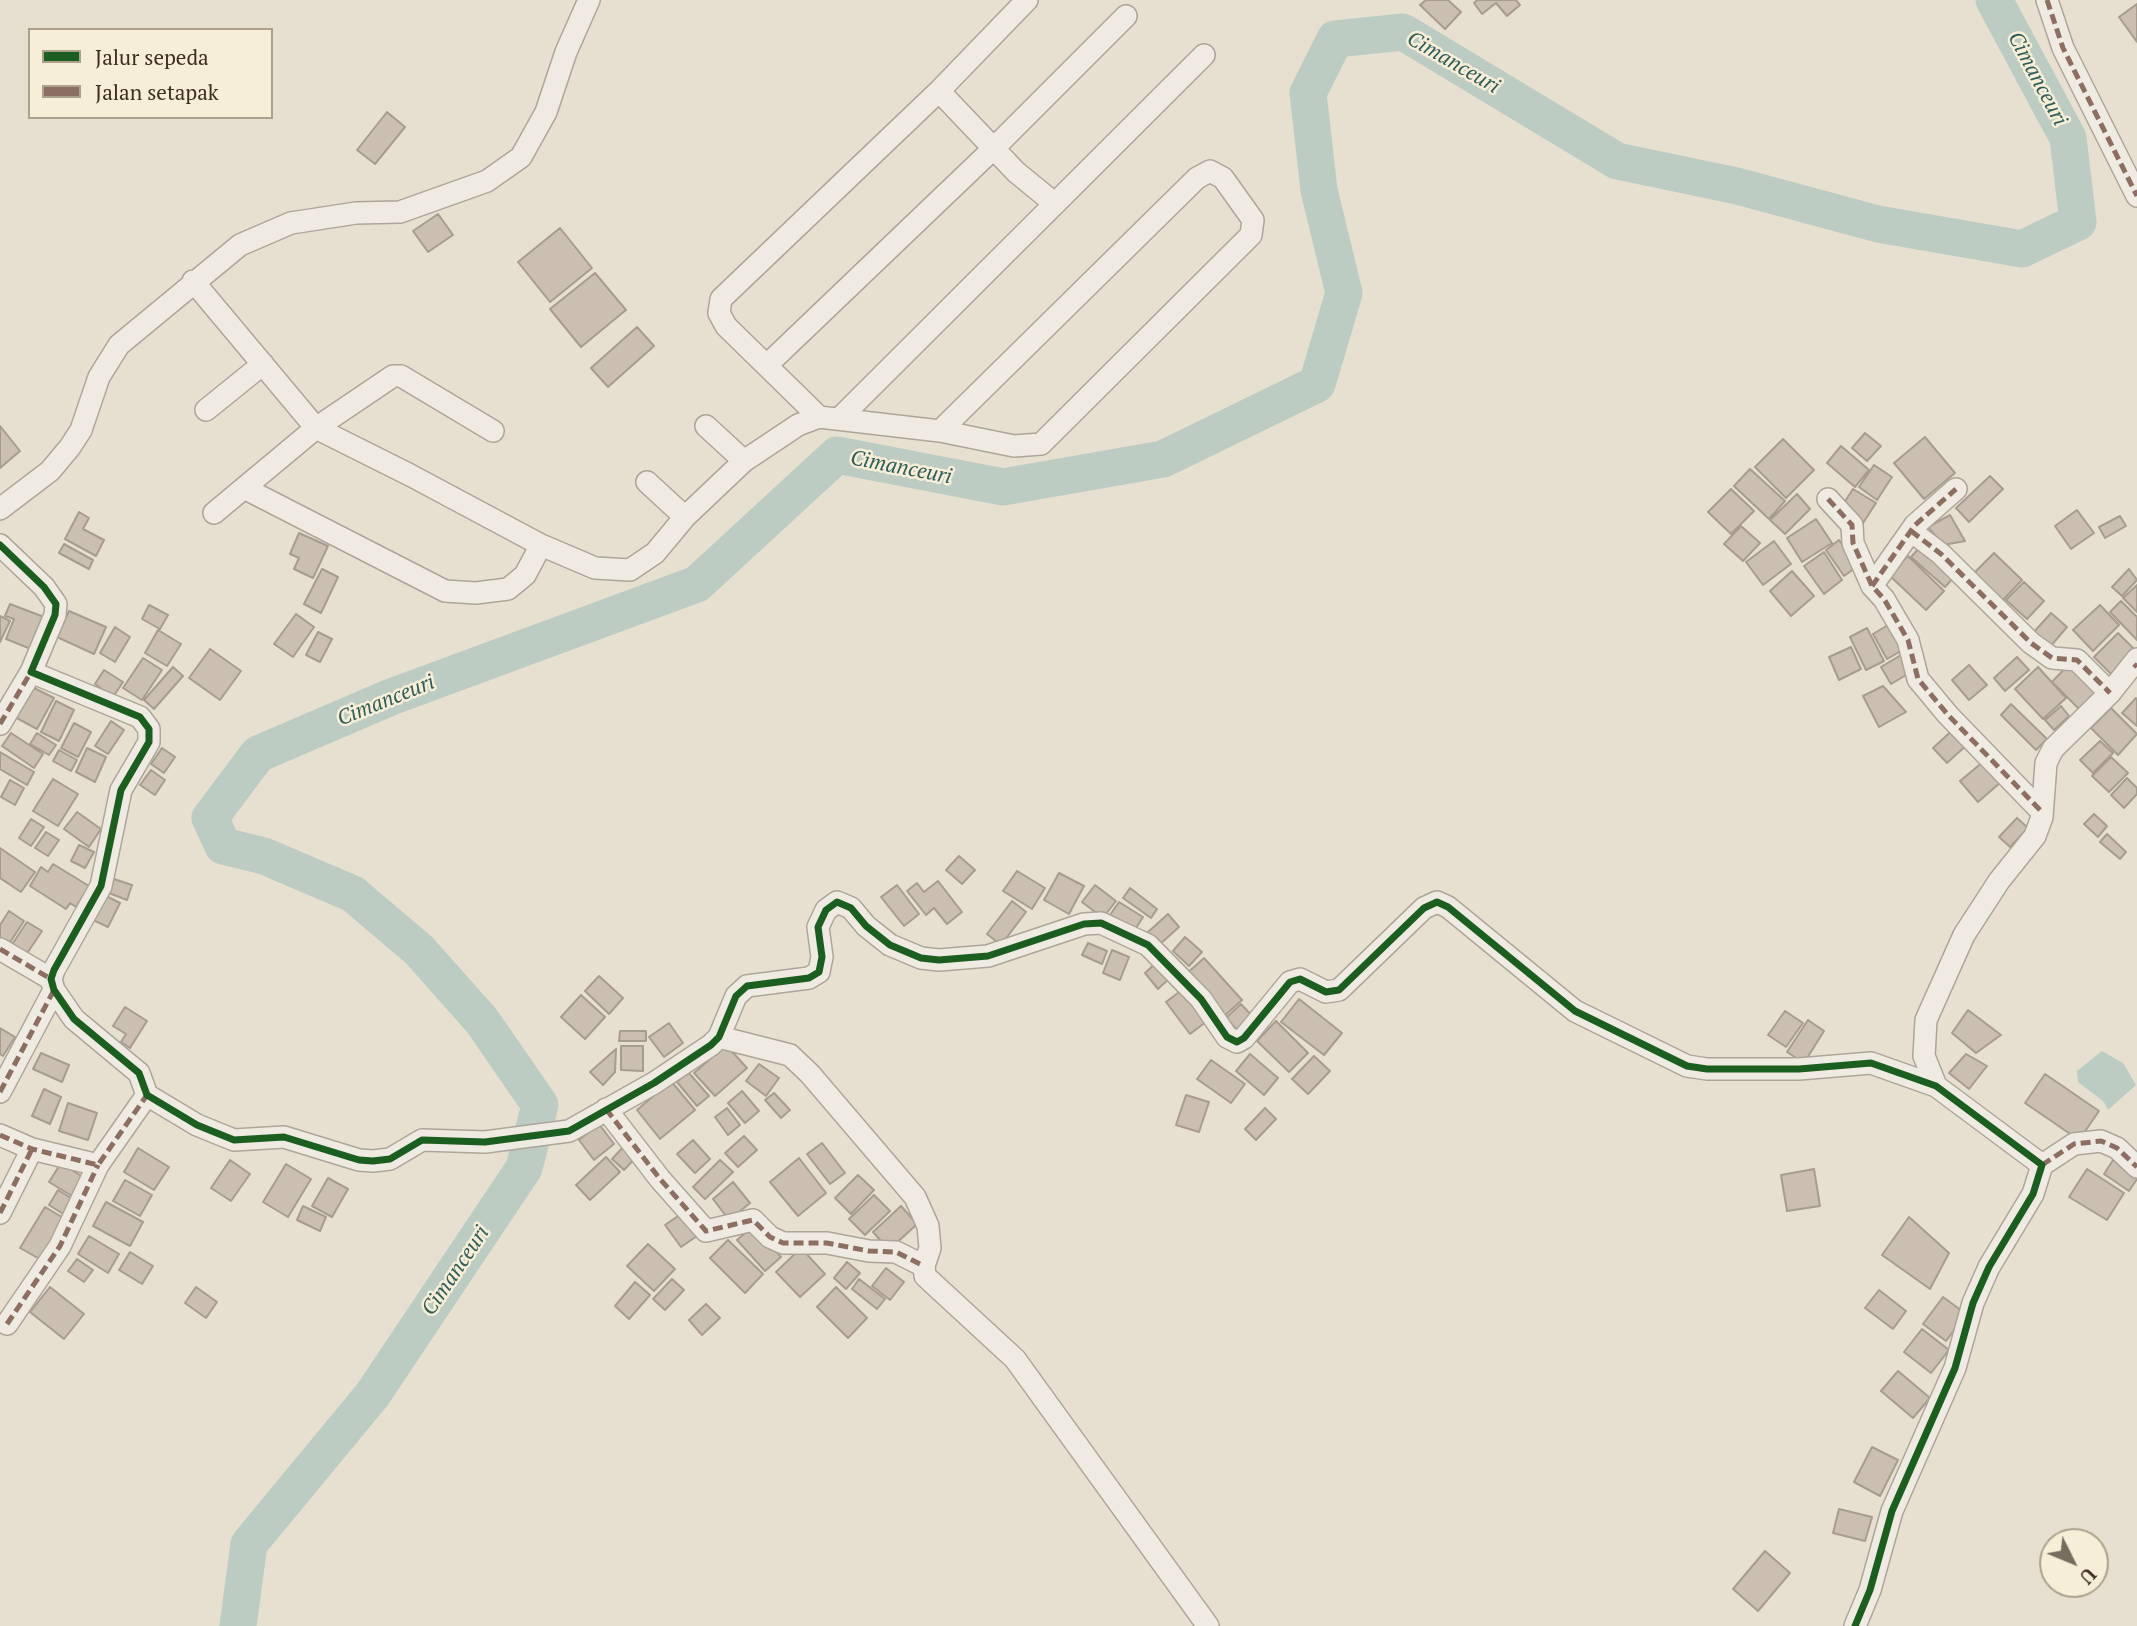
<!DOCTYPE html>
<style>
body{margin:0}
#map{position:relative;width:2137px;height:1626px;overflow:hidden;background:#e7e0d1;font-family:"PT Serif",serif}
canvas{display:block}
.legend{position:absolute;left:28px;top:28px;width:245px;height:91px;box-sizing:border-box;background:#f7eed8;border:2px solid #ada18e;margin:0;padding:9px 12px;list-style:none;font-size:21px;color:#3d2e20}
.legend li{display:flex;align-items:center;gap:14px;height:35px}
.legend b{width:35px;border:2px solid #ada18e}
.north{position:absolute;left:2039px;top:1528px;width:70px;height:70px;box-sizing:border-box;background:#f7eed8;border:2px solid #ada18e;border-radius:50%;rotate:133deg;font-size:19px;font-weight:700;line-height:28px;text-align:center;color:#3d2e20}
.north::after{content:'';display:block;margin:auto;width:24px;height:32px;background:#786c5e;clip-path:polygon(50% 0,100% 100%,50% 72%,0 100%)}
</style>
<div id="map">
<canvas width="2137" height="1626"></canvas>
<ul class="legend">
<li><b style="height:9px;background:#1b5e20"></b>Jalur sepeda</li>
<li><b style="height:9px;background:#8d6e63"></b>Jalan setapak</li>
</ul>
<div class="north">U</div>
</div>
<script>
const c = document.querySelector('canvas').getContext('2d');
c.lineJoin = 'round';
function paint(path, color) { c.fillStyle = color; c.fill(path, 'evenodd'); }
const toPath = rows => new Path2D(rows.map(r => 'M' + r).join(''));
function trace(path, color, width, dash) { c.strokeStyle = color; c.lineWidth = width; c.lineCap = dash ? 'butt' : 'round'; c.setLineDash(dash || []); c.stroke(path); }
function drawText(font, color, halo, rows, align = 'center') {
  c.font = font + ' "PT Serif",serif'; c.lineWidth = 5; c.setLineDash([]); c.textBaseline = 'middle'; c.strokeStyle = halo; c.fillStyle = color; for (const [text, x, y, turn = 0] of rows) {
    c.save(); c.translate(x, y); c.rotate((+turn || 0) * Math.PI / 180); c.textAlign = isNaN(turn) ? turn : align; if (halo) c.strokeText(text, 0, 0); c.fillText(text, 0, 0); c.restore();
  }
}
paint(toPath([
 [2102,1051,2123,1063,2136,1085,2108,1110,2104,1102,2078,1082,2077,1071]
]), '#bcccc2');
trace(toPath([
 [238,1626,249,1544,373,1394,524,1168,540,1105,482,1021,419,950,353,894,264,856,223,846,210,818,258,754,391,697,697,584,837,455,1003,487,1163,459,1317,384,1344,293,1319,190,1308,93,1335,39,1403,32,1617,161,1737,186,1878,224,2022,249,2078,222,2068,138,1994,0]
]), '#bcccc2', 37);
const building = toPath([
 [1426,0,1448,0,1461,12,1445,29,1420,5,1426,0],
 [1477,0,1516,0,1520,5,1507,16,1496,3,1482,14,1474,3,1477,0],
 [2137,4,2137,42,2119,17,2137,4],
 [387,112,405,127,375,164,357,150,387,112],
 [438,214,453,235,428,252,413,231,438,214],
 [560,228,592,268,550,302,518,262,560,228],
 [595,273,626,310,581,347,550,309,595,273],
 [637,327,654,346,608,387,591,368,637,327],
 [0,426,20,451,0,468,0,426],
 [1865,433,1881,446,1867,461,1852,448,1865,433],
 [1925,437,1955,473,1924,499,1894,463,1925,437],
 [1783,439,1814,470,1786,498,1755,467,1783,439],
 [1841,446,1869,470,1855,487,1827,463,1841,446],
 [1874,465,1892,477,1877,500,1859,487,1874,465],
 [1750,469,1785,501,1769,519,1734,486,1750,469],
 [1990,476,2003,489,1969,522,1956,508,1990,476],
 [1731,489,1754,511,1731,534,1708,512,1731,489],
 [1853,489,1876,503,1863,523,1840,509,1853,489],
 [1797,494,1810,509,1785,534,1770,520,1797,494],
 [2077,510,2094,533,2071,549,2055,526,2077,510],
 [79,512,89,518,83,529,104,540,96,556,65,539,79,512],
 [1950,515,1965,541,1943,545,1928,527,1950,515],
 [2120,516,2126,526,2105,538,2099,527,2120,516],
 [1816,519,1832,543,1802,562,1787,538,1816,519],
 [1741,526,1760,543,1743,561,1724,544,1741,526],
 [299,533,328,546,313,578,294,569,299,558,290,554,299,533],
 [1839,540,1858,566,1844,576,1826,550,1839,540],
 [1774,541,1791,564,1763,585,1746,562,1774,541],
 [64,544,93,560,89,569,59,553,64,544],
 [1921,546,1954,577,1945,587,1911,557,1921,546],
 [1824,552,1842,580,1824,594,1804,566,1824,552],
 [1994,553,2022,580,2002,601,1973,574,1994,553],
 [1908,556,1944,591,1926,610,1889,575,1908,556],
 [322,569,338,577,321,613,304,604,322,569],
 [2129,569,2137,580,2122,596,2112,587,2129,569],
 [1792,571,1814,596,1791,616,1770,591,1792,571],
 [2024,582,2044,601,2027,619,2006,600,2024,582],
 [2137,585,2137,612,2123,598,2137,585],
 [2121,601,2137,617,2137,640,2110,612,2121,601],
 [10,604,44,617,31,649,6,639,14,619,5,616,10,604],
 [149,605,168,615,160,629,142,619,149,605],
 [2100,605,2119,625,2093,651,2073,630,2100,605],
 [69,611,106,627,94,654,57,637,69,611],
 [2051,613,2067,627,2049,648,2033,633,2051,613],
 [296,614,314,627,293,657,274,644,296,614],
 [0,616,10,621,0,642,0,616],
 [1893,622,1908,647,1887,659,1873,634,1893,622],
 [115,627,130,637,115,662,100,653,115,627],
 [1867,628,1884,661,1866,670,1850,637,1867,628],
 [158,630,181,644,167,666,145,653,158,630],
 [318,632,332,639,320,662,306,655,318,632],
 [2118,633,2137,652,2114,677,2094,657,2118,633],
 [1851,647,1861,669,1839,680,1829,657,1851,647],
 [210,649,241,671,220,700,189,678,210,649],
 [1901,655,1911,672,1891,684,1881,667,1901,655],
 [2017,657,2029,670,2005,691,1994,678,2017,657],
 [143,658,162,670,142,700,123,688,143,658],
 [2069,664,2098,692,2080,710,2052,682,2069,664],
 [1969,665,1987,685,1969,700,1952,680,1969,665],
 [173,667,183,676,154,709,144,700,173,667],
 [2038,667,2066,698,2043,719,2015,689,2038,667],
 [104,670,123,682,113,697,95,684,104,670],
 [30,686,54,698,37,729,13,716,30,686],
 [1883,686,1906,712,1879,727,1863,696,1883,686],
 [2136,698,2137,700,2137,726,2122,713,2136,698],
 [56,701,74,710,59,741,41,732,56,701],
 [2011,704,2047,739,2036,750,2001,715,2011,704],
 [2061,706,2069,716,2054,730,2045,720,2061,706],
 [2111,708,2137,734,2118,755,2091,728,2111,708],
 [111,721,124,730,108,754,95,746,111,721],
 [74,723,91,732,78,757,61,748,74,723],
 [1957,726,1971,741,1947,763,1933,748,1957,726],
 [11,733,43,754,34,768,2,746,11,733],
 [37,733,56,745,49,755,30,744,37,733],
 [2100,741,2113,753,2093,773,2080,760,2100,741],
 [87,748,106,757,95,782,76,772,87,748],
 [162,748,175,757,164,773,151,764,162,748],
 [59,750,77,760,71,771,53,761,59,750],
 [0,752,34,772,27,785,0,769,0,752],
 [2111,757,2128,773,2109,792,2092,776,2111,757],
 [1984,761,2001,782,1978,802,1960,781,1984,761],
 [151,770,165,780,155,795,140,785,151,770],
 [2127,778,2137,788,2137,794,2124,808,2111,795,2127,778],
 [53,779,78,794,58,826,33,811,53,779],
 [10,780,24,788,15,805,1,797,10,780],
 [77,812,101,829,89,847,64,829,77,812],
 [2094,814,2107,826,2098,837,2084,824,2094,814],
 [2017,818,2028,828,2010,847,1999,837,2017,818],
 [31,819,44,827,31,846,19,838,31,819],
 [46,832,59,840,48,856,35,848,46,832],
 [2107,834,2126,852,2120,859,2100,842,2107,834],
 [79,845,94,852,85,868,71,861,79,845],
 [0,848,35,872,21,892,0,878,0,848],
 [959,856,975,870,962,884,946,870,959,856],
 [53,864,89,886,76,907,70,903,66,909,30,886,41,867,48,872,53,864],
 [1017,871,1045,888,1032,909,1003,891,1017,871],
 [1059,873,1084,886,1069,914,1044,900,1059,873],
 [114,879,132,885,127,900,109,893,114,879],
 [938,881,962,912,947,924,934,908,926,915,907,891,917,883,924,892,938,881],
 [897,885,919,914,904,926,881,897,897,885],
 [1095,885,1116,901,1103,918,1082,902,1095,885],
 [1130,888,1157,909,1151,918,1123,898,1130,888],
 [106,896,120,903,108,927,93,920,106,896],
 [1012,901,1026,912,1001,945,987,934,1012,901],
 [1119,902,1143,917,1134,931,1110,915,1119,902],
 [9,911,24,921,9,944,0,938,0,925,9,911],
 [1168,914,1179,927,1159,945,1147,933,1168,914],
 [27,922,42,931,26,955,11,946,27,922],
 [1185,937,1202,952,1189,966,1173,951,1185,937],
 [1088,943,1107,951,1102,964,1082,955,1088,943],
 [1112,950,1129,957,1120,980,1103,973,1112,950],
 [1204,958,1242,1000,1222,1018,1184,976,1204,958],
 [1159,960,1172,976,1158,989,1145,973,1159,960],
 [599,976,623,998,609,1014,585,991,599,976],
 [1187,986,1211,1018,1190,1034,1166,1002,1187,986],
 [581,995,605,1017,585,1039,561,1017,581,995],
 [1299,999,1342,1033,1324,1055,1281,1022,1299,999],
 [1241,1004,1254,1018,1239,1032,1226,1018,1241,1004],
 [125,1007,147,1021,130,1048,121,1042,126,1034,113,1026,125,1007],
 [1968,1010,2001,1035,1976,1053,1952,1033,1968,1010],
 [1785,1011,1803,1023,1786,1047,1768,1035,1785,1011],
 [1808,1020,1824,1031,1804,1063,1787,1052,1808,1020],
 [1276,1021,1308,1053,1289,1072,1257,1041,1276,1021],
 [669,1023,683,1043,664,1057,649,1037,669,1023],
 [0,1028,15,1037,3,1056,0,1054,0,1028],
 [620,1031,646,1031,646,1041,619,1041,620,1031],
 [726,1045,747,1068,715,1096,694,1073,726,1045],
 [621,1046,643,1046,643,1071,621,1070,621,1046],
 [616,1049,615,1072,603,1085,590,1072,616,1049],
 [41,1053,69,1065,62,1082,33,1069,41,1053],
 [1250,1054,1278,1078,1264,1095,1236,1071,1250,1054],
 [1966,1054,1987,1066,1969,1089,1949,1073,1966,1054],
 [1314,1056,1330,1071,1308,1094,1292,1079,1314,1056],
 [1211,1060,1245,1084,1231,1103,1197,1079,1211,1060],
 [759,1064,779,1078,766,1096,746,1081,759,1064],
 [688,1072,709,1096,697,1106,677,1082,688,1072],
 [2045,1074,2099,1111,2079,1140,2025,1103,2045,1074],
 [671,1081,695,1110,660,1139,637,1110,671,1081],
 [44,1089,61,1097,50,1124,32,1116,44,1089],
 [742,1091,759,1111,745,1123,728,1103,742,1091],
 [774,1093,790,1110,781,1118,765,1100,774,1093],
 [1186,1095,1209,1102,1199,1132,1176,1125,1186,1095],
 [68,1103,97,1113,88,1140,59,1131,68,1103],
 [727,1108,740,1125,728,1135,715,1117,727,1108],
 [1265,1108,1276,1119,1256,1140,1245,1129,1265,1108],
 [599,1124,614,1144,594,1160,579,1140,599,1124],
 [744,1136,757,1150,738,1167,725,1153,744,1136],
 [693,1140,710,1159,695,1173,677,1154,693,1140],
 [627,1143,639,1154,624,1170,612,1159,627,1143],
 [822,1143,845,1173,830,1184,807,1154,822,1143],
 [138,1148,169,1167,154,1190,124,1172,138,1148],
 [606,1157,620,1172,590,1200,576,1185,606,1157],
 [2115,1157,2137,1172,2137,1179,2129,1191,2104,1174,2115,1157],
 [799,1158,826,1193,798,1216,770,1182,799,1158],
 [230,1160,250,1174,231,1201,211,1188,230,1160],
 [720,1160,733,1172,705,1199,693,1187,720,1160],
 [61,1163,89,1181,77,1199,49,1182,61,1163],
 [286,1164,311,1179,288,1217,263,1202,286,1164],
 [1814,1169,1820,1206,1787,1211,1781,1175,1814,1169],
 [2087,1169,2124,1193,2107,1220,2069,1197,2087,1169],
 [858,1175,874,1190,851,1214,835,1198,858,1175],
 [328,1178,348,1189,332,1217,312,1206,328,1178],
 [125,1180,152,1195,140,1216,113,1201,125,1180],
 [733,1182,750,1203,729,1220,713,1199,733,1182],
 [58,1190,77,1202,68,1217,49,1205,58,1190],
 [874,1195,890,1211,865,1235,849,1219,874,1195],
 [106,1202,143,1222,130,1246,93,1226,106,1202],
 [303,1206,326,1217,320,1231,297,1220,303,1206],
 [901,1206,917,1224,889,1250,873,1232,901,1206],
 [45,1207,70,1222,45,1262,20,1248,45,1207],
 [681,1214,697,1236,681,1247,665,1225,681,1214],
 [1909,1217,1949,1253,1930,1289,1882,1255,1909,1217],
 [753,1226,781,1257,765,1271,737,1240,753,1226],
 [89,1236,119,1254,108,1273,78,1254,89,1236],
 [728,1240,763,1274,745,1293,710,1258,728,1240],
 [648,1244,675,1269,654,1291,627,1266,648,1244],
 [801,1248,825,1274,800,1297,776,1272,801,1248],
 [130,1252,153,1266,142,1284,119,1270,130,1252],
 [77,1259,93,1270,84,1282,68,1271,77,1259],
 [847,1262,860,1273,846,1289,834,1278,847,1262],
 [886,1268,904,1282,890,1300,872,1286,886,1268],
 [672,1279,684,1290,665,1310,653,1299,672,1279],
 [859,1279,885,1299,877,1309,852,1289,859,1279],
 [635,1282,650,1295,629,1319,615,1306,635,1282],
 [50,1287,84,1314,64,1339,30,1312,50,1287],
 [196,1287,217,1302,206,1318,185,1303,196,1287],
 [836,1287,867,1318,848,1338,817,1307,836,1287],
 [1879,1290,1906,1311,1893,1329,1865,1308,1879,1290],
 [1943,1297,1966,1314,1946,1341,1923,1324,1943,1297],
 [706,1304,720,1318,702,1335,689,1320,706,1304],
 [1922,1329,1949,1350,1931,1373,1904,1352,1922,1329],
 [1898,1371,1930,1398,1913,1418,1881,1391,1898,1371],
 [1872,1447,1898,1460,1880,1496,1854,1482,1872,1447],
 [1839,1509,1872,1517,1865,1541,1833,1533,1839,1509],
 [1765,1551,1790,1573,1758,1611,1733,1589,1765,1551]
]);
paint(building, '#cbbfb2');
trace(building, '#a89c90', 2);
const minor = toPath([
 [2047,0,2063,48,2137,196],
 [939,91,1027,0],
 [193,281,316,428,410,475,541,545,595,568,630,570,655,553,685,517,744,461,798,425,819,417,940,431,1014,446,1041,444,1251,235,1253,220,1223,178,1210,171,1197,178,940,431],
 [767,365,993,149,1126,16],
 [206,410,263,364],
 [819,417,726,326,719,313,721,299,939,91,1016,172,1054,203],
 [840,418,1204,55],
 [706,426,744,461],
 [647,482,685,517],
 [244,488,445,591,476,593,508,589,525,575,541,545],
 [1828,499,1852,525,1853,543,1872,586,1884,599,1908,640,1918,679,1948,715,2041,811],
 [0,509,50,471,70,447,81,430,99,377,119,345,240,245,291,223,356,213,400,212,487,181,521,157,546,112,566,52,589,0],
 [214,513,316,428,393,376,401,376,493,431],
 [1911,531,1941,554,2031,643,2052,658,2077,660,2110,693],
 [0,545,44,587,56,604,55,615,31,672,140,717,149,729,149,742,121,790,101,886,54,970,51,979,54,990,74,1019,139,1073,147,1095,197,1125,234,1140,284,1137,359,1160,373,1161,390,1159,422,1140,485,1142,569,1131,654,1083,711,1045,719,1037,736,996,747,986,809,978,819,972,822,957,818,927,826,910,837,902,851,908,866,926,890,945,921,958,939,960,988,956,1084,924,1101,923,1148,945,1201,999,1227,1037,1237,1042,1244,1038,1290,982,1300,979,1326,992,1339,990,1424,908,1437,902,1448,907,1575,1011,1687,1066,1707,1069,1799,1069,1871,1063,1936,1086,2042,1165,2033,1194,1989,1267,1973,1303,1955,1368,1892,1511,1870,1590,1855,1626],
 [1872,586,1915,525,1956,489],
 [0,724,31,672],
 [0,949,51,979],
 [719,1037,790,1055,810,1074,915,1197,928,1226,930,1248,924,1266,925,1276,1015,1359,1208,1626],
 [1936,1086,1924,1056,1926,1020,1964,935,1999,881,2035,836,2042,817,2046,763,2053,749,2110,693,2137,659],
 [0,1092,54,990],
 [606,1109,660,1179,706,1231,753,1220,770,1237,783,1243,827,1243,869,1251,896,1252,924,1266],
 [0,1135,32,1149,98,1165,147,1095],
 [2042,1165,2074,1144,2101,1141,2117,1148,2137,1167],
 [0,1213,32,1149],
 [7,1324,60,1246,98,1165]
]);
trace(minor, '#ada599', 24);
trace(minor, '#efebe3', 21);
trace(toPath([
 [2047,0,2063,48,2137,196],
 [1828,499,1852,525,1853,543,1872,586,1884,599,1908,640,1918,679,1948,715,2041,811],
 [1911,531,1941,554,2031,643,2052,658,2077,660,2110,693],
 [1872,586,1915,525,1956,489],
 [2134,664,2137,667],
 [0,724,31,672],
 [0,949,51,979],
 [0,1092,54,990],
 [606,1109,660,1179,706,1231,753,1220,770,1237,783,1243,827,1243,869,1251,896,1252,924,1266],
 [0,1135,32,1149,98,1165,147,1095],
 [2042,1165,2074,1144,2101,1141,2117,1148,2137,1167],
 [0,1213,32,1149],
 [7,1324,60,1246,98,1165]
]), '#8d6e63', 5, [10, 5]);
trace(toPath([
 [0,545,44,587,56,604,55,615,31,672,140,717,149,729,149,742,121,790,101,886,54,970,51,979,54,990,74,1019,139,1073,147,1095,197,1125,234,1140,284,1137,359,1160,373,1161,390,1159,422,1140,485,1142,569,1131,654,1083,711,1045,719,1037,736,996,747,986,809,978,819,972,822,957,818,927,826,910,837,902,851,908,866,926,890,945,921,958,939,960,988,956,1084,924,1101,923,1148,945,1201,999,1227,1037,1237,1042,1244,1038,1290,982,1300,979,1326,992,1339,990,1424,908,1437,902,1448,907,1575,1011,1687,1066,1707,1069,1799,1069,1871,1063,1936,1086,2042,1165,2033,1194,1989,1267,1973,1303,1955,1368,1892,1511,1870,1590,1855,1626]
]), '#1b5e20', 7);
drawText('italic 21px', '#2f5d5a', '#f7eed8', [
 ["Cimanceuri",1453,63,30],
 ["Cimanceuri",2037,79,62],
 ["Cimanceuri",901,468,11],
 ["Cimanceuri",386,701,-22],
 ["Cimanceuri",456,1271,-56]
]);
</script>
